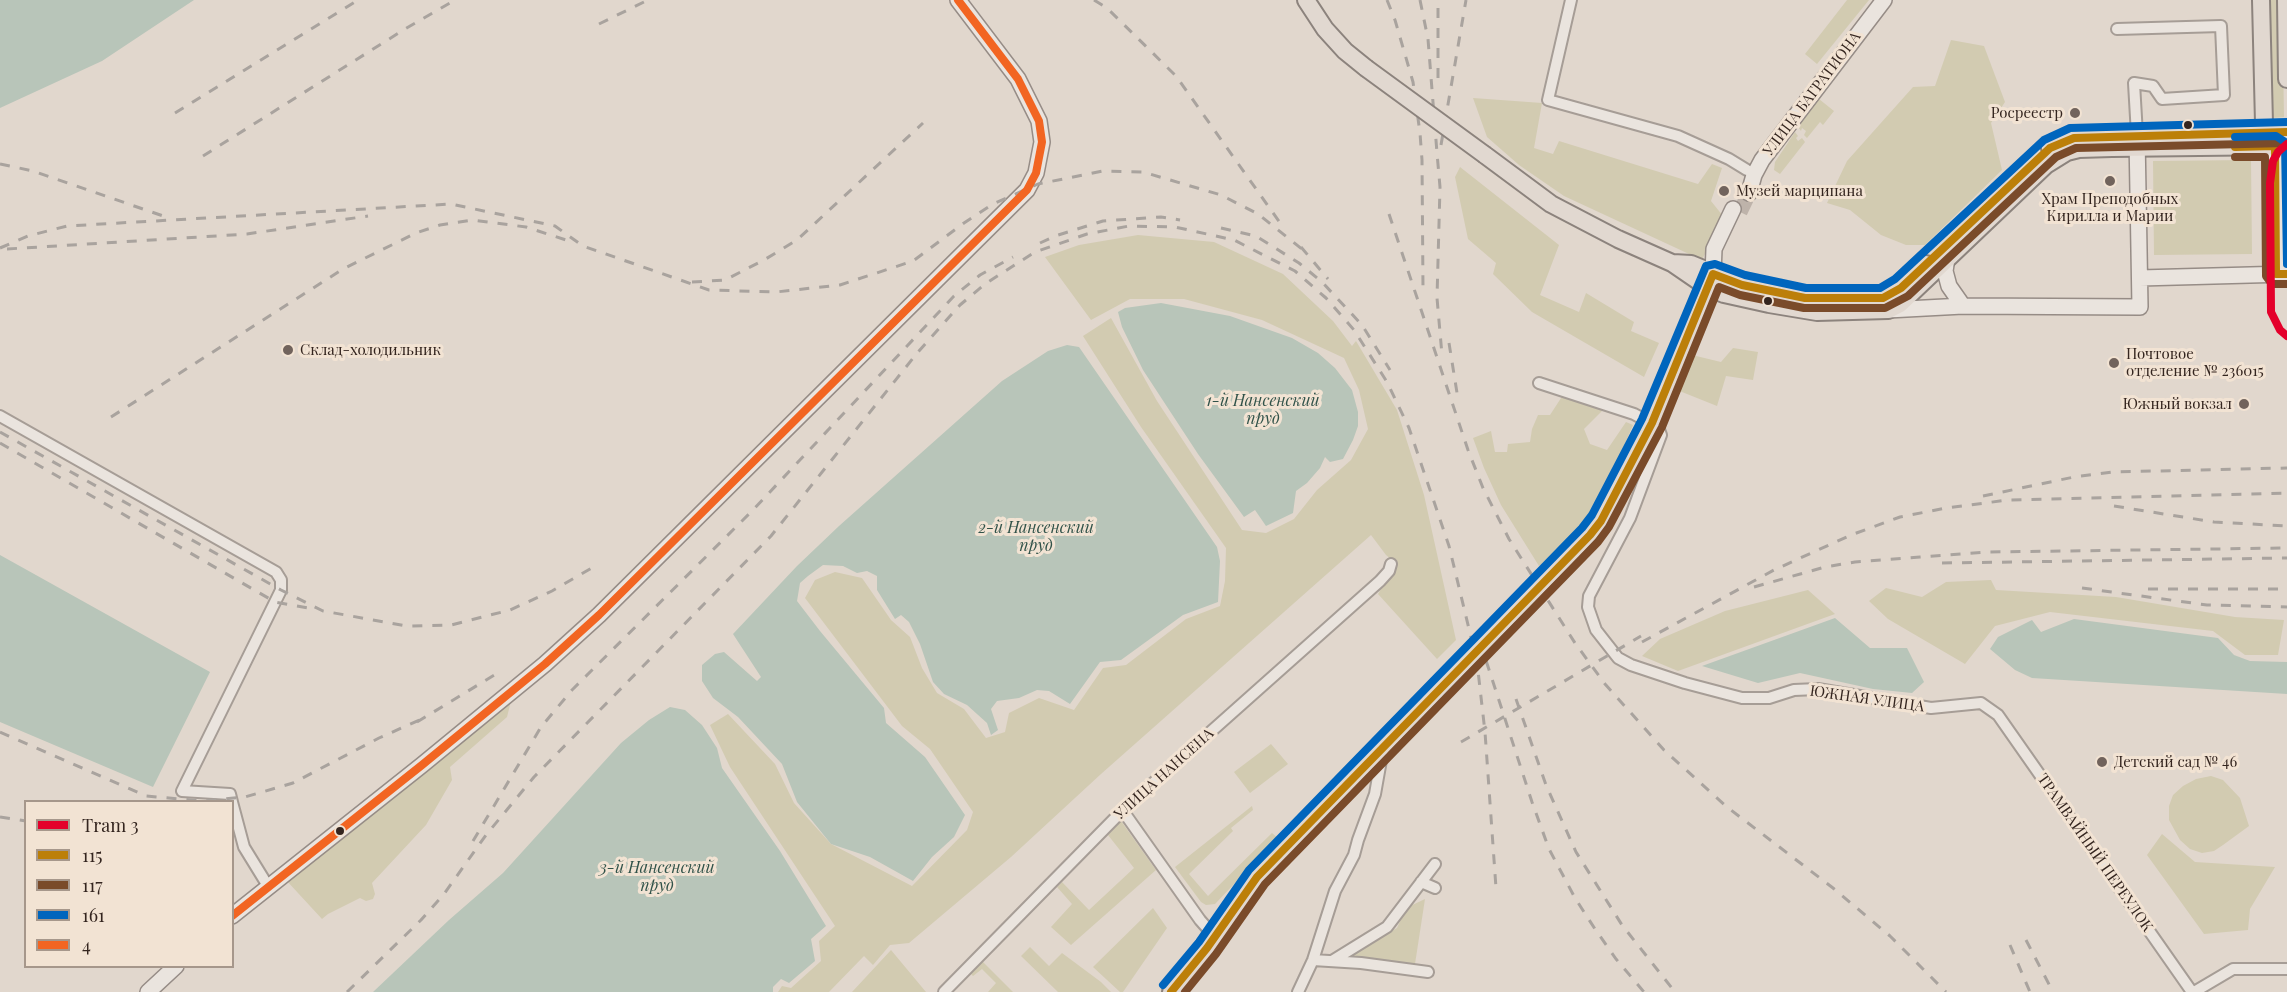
<!DOCTYPE html>
<meta charset="utf-8">
<style>
body{margin:0}
#map{position:relative;width:2287px;height:992px;overflow:hidden;background:#e1d7cd;font-family:"Playfair Display",serif}
canvas{display:block}
.legend{position:absolute;left:24px;top:800px;width:210px;height:168px;box-sizing:border-box;background:#f2e3d3;border:2px solid #a6978b;margin:0;padding:8px 10px;list-style:none;font-size:18px;color:#34251f}
.legend li{display:flex;align-items:center;gap:12px;height:30px}
.legend b{width:30px;border:2px solid #a6978b}
</style>
<div id="map">
<canvas width="2287" height="992"></canvas>
<ul class="legend">
<li><b style="height:8px;background:#e4002b"></b>Tram 3</li>
<li><b style="height:8px;background:#bc7f09"></b>115</li>
<li><b style="height:8px;background:#7a4b2a"></b>117</li>
<li><b style="height:8px;background:#0065bd"></b>161</li>
<li><b style="height:8px;background:#f26522"></b>4</li>
</ul>
</div>
<script>
const c = document.querySelector('canvas').getContext('2d');
c.lineJoin = 'round';
function paint(path, color) { c.fillStyle = color; c.fill(path, 'evenodd'); }
const toPath = rows => new Path2D(rows.map(r => 'M' + r).join(''));
function trace(path, color, width, dash) { c.strokeStyle = color; c.lineWidth = width; c.lineCap = dash ? 'butt' : 'round'; c.setLineDash(dash || []); c.stroke(path); }
function drawText(font, color, halo, rows, align = 'center') {
  c.font = font + ' "Playfair Display",serif'; c.lineWidth = 6; c.setLineDash([]); c.textBaseline = 'middle'; c.strokeStyle = halo; c.fillStyle = color; for (const [text, x, y, turn = 0] of rows) {
    c.save(); c.translate(x, y); c.rotate((+turn || 0) * Math.PI / 180); c.textAlign = isNaN(turn) ? turn : align; if (halo) c.strokeText(text, 0, 0); c.fillText(text, 0, 0); c.restore();
  }
}
paint(toPath([
 [1847,0,1869,0,1817,64,1805,54],
 [2269,0,2282,0,2284,117,2271,118],
 [1951,40,1984,46,2005,102,1991,123,2002,170,1925,245,1906,245,1881,235,1850,210,1827,203,1847,161,1913,87,1935,86],
 [1473,98,1542,103,1534,148,1553,154,1559,141,1698,184,1712,164,1722,168,1711,201,1723,216,1702,260,1564,196,1519,165,1487,137],
 [1819,99,1834,111,1823,125,1820,122,1807,138,1804,135,1806,131,1802,128,1801,131,1798,127],
 [1795,132,1798,136,1796,138,1798,141,1802,138,1805,142,1780,174,1774,170,1775,162],
 [2251,160,2252,254,2154,255,2153,161],
 [1460,167,1559,245,1540,295,1579,312,1586,293,1634,322,1631,331,1659,343,1644,377,1532,312,1493,274,1496,263,1468,239,1455,177],
 [1138,235,1214,242,1283,274,1333,321,1352,346,1356,341,1397,410,1424,495,1456,640,1437,659,1378,594,1396,563,1386,555,1371,535,1101,774,1011,857,909,943,890,945,873,965,864,956,829,992,778,992,782,986,791,988,821,961,819,941,835,926,730,767,710,725,728,714,775,764,794,803,831,844,912,886,967,830,973,812,930,749,902,726,805,598,815,580,835,572,862,578,891,620,910,637,922,668,937,693,964,709,986,738,1005,732,1009,713,1039,698,1074,710,1103,668,1126,665,1186,619,1220,606,1225,581,1226,548,1141,427,1083,336,1111,318,1157,401,1242,530,1266,533,1294,519,1317,490,1351,460,1368,429,1359,390,1344,358,1262,320,1184,299,1130,299,1091,320,1045,257,1079,245],
 [1733,348,1758,352,1753,380,1726,376,1717,406,1677,390,1692,355,1721,362],
 [1563,395,1603,410,1584,429,1590,444,1607,450,1626,422,1633,425,1592,520,1569,546,1539,566,1501,505,1484,468,1473,438,1491,431,1495,452,1507,452,1508,444,1530,442,1532,429,1538,415,1550,415],
 [1991,580,1996,590,2116,597,2235,617,2284,620,2278,655,2245,655,2213,631,2050,612,1995,626,1965,664,1888,619,1869,601,1886,588,1922,597,1946,582],
 [1808,590,1835,614,1678,671,1642,656,1660,639,1725,611],
 [511,701,507,717,450,767,452,780,426,825,372,883,375,894,373,899,366,901,360,898,328,914,322,919,286,880],
 [1271,744,1288,764,1250,793,1234,772],
 [2211,776,2223,780,2240,798,2249,826,2223,845,2214,851,2202,853,2190,849,2180,840,2169,820,2169,806,2173,795,2183,786,2196,779],
 [1252,806,1253,810,1231,828,1233,831,1189,874,1208,896,1272,833,1278,838,1215,904,1206,905,1201,902,1175,867],
 [1121,821,1156,870,1071,945,1051,927,1072,904,1057,887,1062,882,1089,910,1134,868,1108,835],
 [2162,834,2195,862,2275,867,2250,909,2248,930,2204,934,2147,855],
 [1425,899,1415,964,1352,956,1352,953,1397,928,1406,908],
 [1153,908,1167,928,1123,992,1120,992,1093,967],
 [1030,947,1049,966,1062,953,1101,982,1111,992,1058,992,1021,956],
 [891,950,926,992,852,992],
 [979,958,1013,992,988,992,996,983,982,969,973,976,968,971]
]), '#d2cbb1');
paint(toPath([
 [0,0,194,0,102,61,0,108],
 [1161,303,1230,316,1292,338,1318,353,1335,368,1352,390,1358,412,1358,426,1353,440,1343,459,1330,462,1325,457,1320,468,1307,483,1296,491,1293,513,1266,526,1255,510,1244,517,1198,454,1143,370,1122,327,1118,312,1125,308],
 [1067,345,1079,347,1217,547,1220,561,1218,602,1183,615,1121,660,1100,662,1070,704,1049,691,1037,690,1019,698,997,701,991,709,998,730,991,735,987,723,967,705,944,694,933,682,920,644,909,622,901,615,895,619,877,590,877,576,867,571,857,573,843,566,823,565,808,576,800,583,797,601,820,631,884,708,886,723,925,757,965,815,954,837,932,857,913,881,870,857,831,844,797,802,782,764,738,717,713,698,702,681,702,665,715,654,724,652,757,681,761,677,733,634,797,566,839,526,1002,381,1048,351],
 [0,555,210,672,153,787,0,722],
 [1835,618,1870,648,1907,648,1924,682,1912,693,1873,689,1800,673,1758,683,1702,666],
 [2074,619,2218,638,2234,655,2250,661,2287,662,2287,694,2032,678,2015,670,1990,649,1998,637,2032,620,2041,632],
 [670,707,685,710,702,725,717,748,722,768,780,851,826,926,811,939,815,961,789,983,781,979,773,987,773,992,373,992,449,920,503,873,621,743,649,720]
]), '#b8c5b9');
trace(toPath([
 [1740,212,1749,193]
]), '#beb3aa', 15, [15, 8]);
const street = toPath([
 [1571,0,1548,100,1678,136,1729,159,1747,170],
 [2117,29,2221,26,2224,95,2162,99,2153,86,2134,83,2137,135],
 [1539,383,1634,414,1658,427,1661,435,1630,518,1589,596,1588,607,1596,630,1618,658,1631,665,1685,683,1742,698,1769,698,1794,690,1818,689,1931,708,1981,703,1998,715,2192,992],
 [0,416,276,572,281,580,281,590,182,791,230,794,232,802],
 [232,802,244,847,268,886],
 [1123,811,1200,920,1215,937],
 [1421,882,1435,888],
 [1313,960,1361,963,1428,972],
 [1332,961,1387,927,1435,864],
 [944,992,1124,809,1380,581,1389,571,1391,564],
 [1298,992,1313,960,1335,891,1354,855,1358,840,1375,794,1383,749],
 [2194,992,2233,969,2287,969]
]);
const secondary = toPath([
 [2275,146,2276,274],
 [1749,193,1754,175,1762,160,1884,0],
 [1947,258,1945,271,1949,286,1963,306],
 [1713,274,1714,249,1733,209],
 [2140,278,2287,274],
 [1888,310,1963,306,2140,307,2137,136],
 [232,916,422,765,545,664,599,615,1027,190,1036,173,1042,142,1039,121,1018,79,958,0],
 [148,992,176,966]
]);
const primary = toPath([
 [1306,0,1325,29,1345,51,1366,68],
 [2261,0,2264,123,2273,141],
 [2286,0,2287,79],
 [2050,148,2074,138,2287,132],
 [1485,155,1551,204,1618,239,1672,263,1707,287,1724,294,1769,304,1817,312,1888,310,1900,304,2046,165,2067,152,2079,149,2112,148,2287,146],
 [1673,263,1691,264,1742,285,1770,292,1825,299,1883,298,1901,288,1926,264],
 [1572,552,1601,521,1652,423,1710,279],
 [1171,992,1207,948,1257,877,1437,690]
]);
trace(street, '#a69d96', 14);
trace(secondary, '#968c86', 18);
trace(primary, '#8c837d', 20);
trace(street, '#eae4de', 10);
trace(secondary, '#eae4de', 15);
trace(primary, '#e1d8d0', 16);
trace(toPath([
 [1094,0,1107,8,1176,76,1283,227],
 [1387,0,1395,20,1413,82,1420,133,1422,160,1423,289],
 [1420,0,1428,39,1437,153,1440,187,1437,298,1442,355],
 [599,24,648,0],
 [1438,78,1438,0],
 [175,113,358,0],
 [1441,145,1466,0],
 [203,156,405,29,455,0],
 [0,164,33,171,169,218],
 [1389,214,1468,450,1483,488,1509,539,1575,643,1605,684,1664,750,1727,807,1833,888,1890,936,1946,992],
 [1221,228,1256,236,1299,263,1322,282,1362,325,1390,370],
 [1040,243,1055,236,1103,221,1161,217,1180,220],
 [1301,247,1328,279],
 [0,248,28,236,67,226,451,204,555,226,583,246,709,290,776,292,840,285,913,261,964,223,993,204,1038,184,1103,171,1143,172,1221,195,1258,214,1307,253],
 [7,249,247,234,368,216],
 [692,282,725,280,764,260,797,240,923,123],
 [1449,343,1458,399],
 [111,417,343,269,416,233,440,225,472,220,526,227,569,241],
 [0,432,281,590,323,611,407,626,451,625,510,610,552,591,597,565],
 [0,443,275,602,308,608],
 [1983,496,2074,477,2112,472,2287,468],
 [2114,506,2214,522,2287,526],
 [1942,563,2287,558],
 [1754,587,1825,567,1855,562,1920,557,1988,552,2287,548],
 [2082,588,2207,605,2287,607],
 [2148,589,2287,589],
 [1480,642,1532,802,1549,849,1575,898,1595,929,1616,959,1644,992],
 [1642,642,1774,570,1851,535,1900,517,1946,508,2008,500,2287,493],
 [1516,699,1546,785,1576,852,1622,925,1675,992],
 [417,722,496,674],
 [0,732,146,796,203,801,245,797,293,783,379,738,424,718],
 [1461,742,1641,636],
 [0,817,26,821],
 [473,841,541,727,572,690,752,511,954,296,980,275,1013,257],
 [2026,940,2053,992],
 [2010,945,2030,992],
 [347,992,421,920,444,894,486,835,534,777,771,536,918,352,960,305,985,284,1035,252,1087,234,1129,226,1175,227,1234,240,1295,271,1326,298,1354,330,1387,382,1409,428,1449,546,1477,662,1485,732,1496,888]
]), '#a9a39e', 3, [10, 10]);
const primaryBridge = toPath([
 [1366,68,1485,155],
 [1437,690,1572,552]
]);
trace(primaryBridge, '#8c837d', 20, []);
trace(primaryBridge, '#e1d8d0', 16);
trace(toPath([
 [2235,147,2275,146,2276,274,2287,274],
 [1171,992,1207,948,1257,877,1590,535,1601,521,1652,423,1713,274,1742,285,1805,298,1883,298,1901,288,2050,148,2074,138,2287,132]
]), '#bc7f09', 8);
trace(toPath([
 [2235,157,2265,157,2266,276,2272,284,2287,284],
 [1185,992,1216,954,1265,884,1598,542,1609,527,1662,427,1719,287,1740,295,1804,308,1885,308,1908,296,2056,157,2076,148,2287,143]
]), '#7a4b2a', 8);
trace(toPath([
 [2235,137,2276,136,2285,142,2287,264],
 [1163,985,1199,942,1249,870,1582,528,1592,515,1642,419,1706,266,1715,264,1745,275,1806,288,1880,288,1895,279,2044,140,2070,128,2287,122]
]), '#0065bd', 8);
trace(toPath([
 [232,916,422,765,545,664,599,615,1027,190,1036,173,1042,142,1039,121,1018,79,958,0]
]), '#f26522', 8);
trace(toPath([
 [2287,144,2278,152,2273,161,2270,183,2271,312,2280,330,2287,336]
]), '#e4002b', 8);
for (const [x, y, r, color] of [
 [2075,113,6,"#71635c"],
 [2188,125,5,"#34251f"],
 [2110,181,6,"#71635c"],
 [1724,191,6,"#71635c"],
 [1768,301,5,"#34251f"],
 [288,350,6,"#71635c"],
 [2114,363,6,"#71635c"],
 [2244,404,6,"#71635c"],
 [2102,762,6,"#71635c"],
 [340,831,5,"#34251f"]
]) { const dot = new Path2D(); dot.arc(x, y, r, 0, 2 * Math.PI); c.fillStyle = color; c.fill(dot); trace(dot, '#f2e3d3', 2); }
drawText('15px', '#34251f', '#f2e3d3', [
 ["УЛИЦА БАГРАТИОНА",1812,94,-53],
 ["ЮЖНАЯ УЛИЦА",1867,699,8],
 ["УЛИЦА НАНСЕНА",1164,774,-42],
 ["ТРАМВАЙНЫЙ ПЕРЕУЛОК",2095,853,55]
]);
drawText('15px', '#34251f', '#f2e3d3', [
 ["Росреестр",2063,113,"right"],
 ["Музей марципана",1736,191],
 ["Храм Преподобных",2110,199,"center"],
 ["Кирилла и Марии",2110,216,"center"],
 ["Склад-холодильник",300,350],
 ["Почтовое",2126,354],
 ["отделение № 236015",2126,371],
 ["Южный вокзал",2232,404,"right"],
 ["Детский сад № 46",2114,762]
], 'left');
drawText('italic 16px', '#305249', '#f2e3d3', [
 ["1-й Нансенский",1263,401],
 ["пруд",1263,419],
 ["2-й Нансенский",1036,528],
 ["пруд",1036,546],
 ["3-й Нансенский",657,868],
 ["пруд",657,886]
]);
</script>
